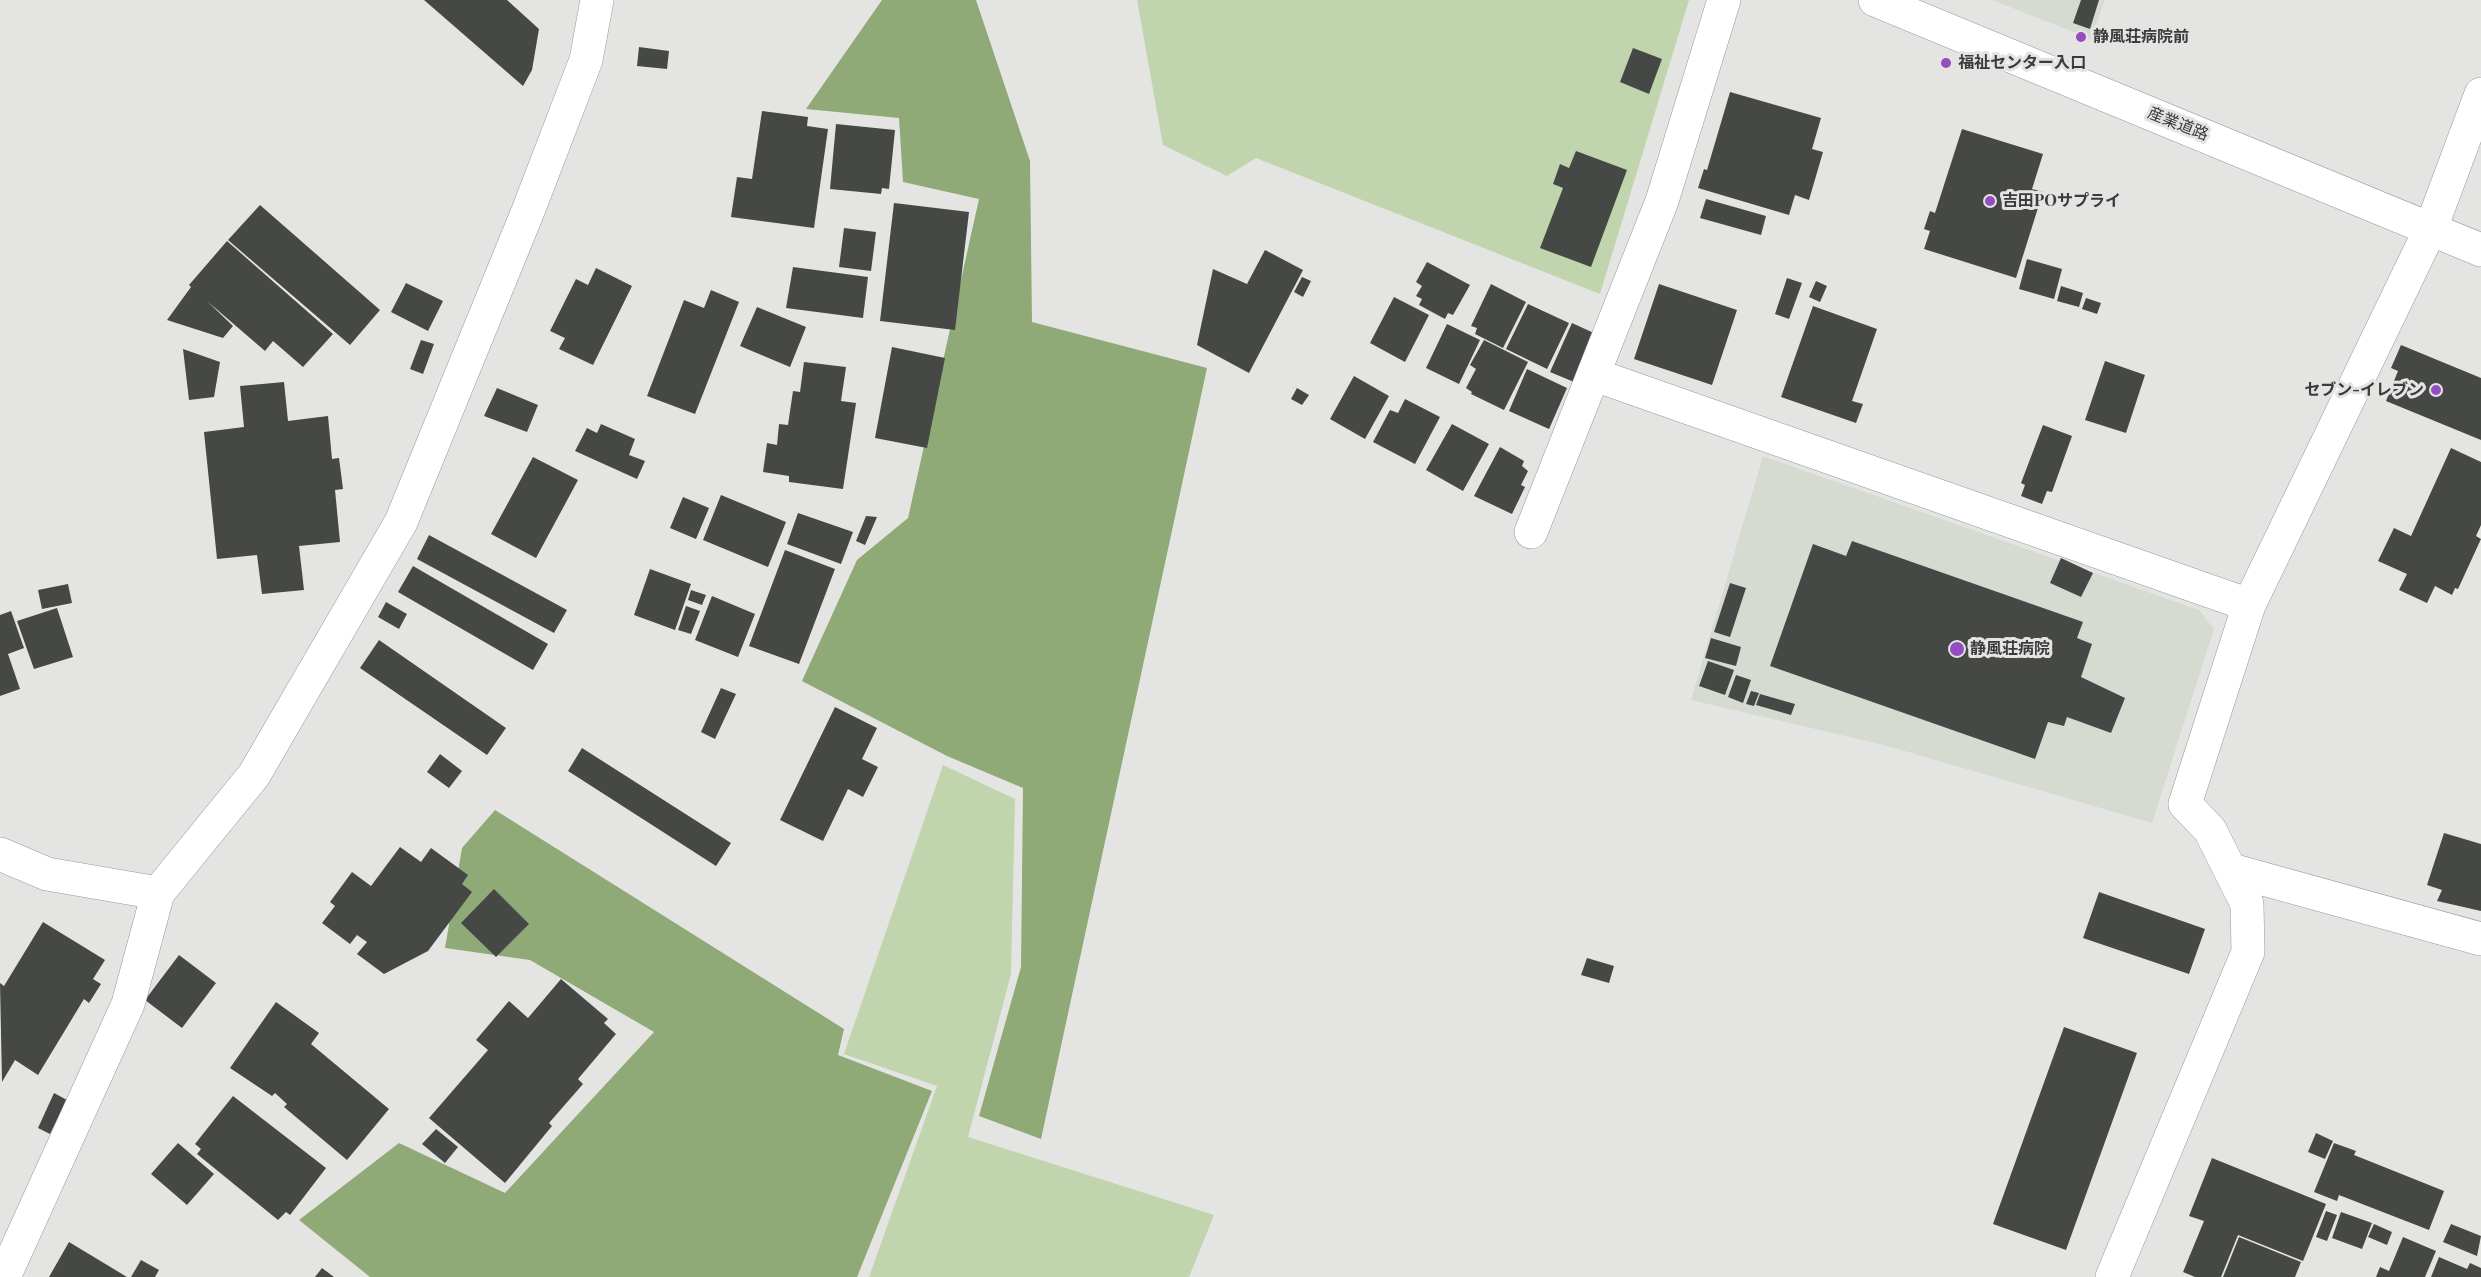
<!DOCTYPE html>
<meta charset="utf-8">
<style>
body{margin:0}
canvas{display:block;background:#e4e5e2}
</style>
<canvas width="2481" height="1277"></canvas>
<script>
const c = document.querySelector('canvas').getContext('2d');
c.lineJoin = 'round';
function paint(path, color) { c.fillStyle = color; c.fill(path, 'evenodd'); }
const toPath = rows => new Path2D(rows.map(r => 'M' + r).join(''));
function trace(path, color, width, dash) { c.strokeStyle = color; c.lineWidth = width; c.lineCap = dash ? 'butt' : 'round'; c.setLineDash(dash || []); c.stroke(path); }
function drawText(font, color, halo, rows, align = 'center') {
  c.font = font + ' "Playfair Display","Noto Sans JP",serif'; c.lineWidth = 6; c.setLineDash([]); c.textBaseline = 'middle'; c.strokeStyle = halo; c.fillStyle = color; for (const [text, x, y, turn = 0] of rows) {
    c.save(); c.translate(x, y); c.rotate((+turn || 0) * Math.PI / 180); c.textAlign = isNaN(turn) ? turn : align; if (halo) c.strokeText(text, 0, 0); c.fillText(text, 0, 0); c.restore();
  }
}
paint(toPath([
 [1992,0,2105,0,2091,39],
 [1763,456,2199,610,2214,629,2152,823,1884,745,1691,700]
]), '#d5dbd1');
paint(toPath([
 [1137,0,1689,0,1600,294,1256,158,1227,176,1163,145],
 [943,765,1015,799,1011,974,968,1137,1214,1215,1189,1277,869,1277,937,1086,844,1054]
]), '#c0d4ae');
paint(toPath([
 [882,0,976,0,1030,161,1032,322,1207,368,1041,1139,979,1116,1021,967,1023,788,947,756,802,681,857,560,908,518,979,199,903,182,899,118,806,109],
 [495,810,844,1029,838,1055,932,1091,857,1277,370,1277,299,1220,399,1143,505,1193,654,1032,530,960,445,948,462,848]
]), '#8fa977');
paint(toPath([
 [424,0,507,0,539,29,532,70,523,86],
 [2081,0,2099,0,2090,29,2073,23],
 [639,47,669,51,667,69,637,66],
 [1633,48,1662,59,1649,94,1620,82],
 [1730,92,1821,118,1812,149,1823,152,1809,200,1795,195,1789,215,1698,188,1704,169,1707,170],
 [762,111,808,117,807,126,828,129,814,228,731,217,737,177,752,179],
 [836,124,895,130,889,189,882,188,881,194,830,189],
 [1962,129,2043,154,2032,189,2043,192,2016,278,1924,249,1930,231,1924,229,1930,211,1935,213],
 [1576,151,1627,170,1591,267,1540,248,1563,188,1553,184,1560,164,1569,168],
 [1706,199,1766,216,1761,235,1700,218],
 [894,203,969,212,955,330,880,321],
 [260,205,380,310,350,345,228,240],
 [844,228,876,232,871,271,839,267],
 [227,241,333,334,303,367,273,341,265,351,207,301,233,326,223,338,167,320,191,287,189,285],
 [1265,250,1303,270,1249,373,1197,345,1213,269,1247,284],
 [2027,259,2062,269,2054,299,2019,289],
 [1427,262,1470,285,1453,315,1448,313,1445,319,1419,305,1422,299,1416,296,1422,286,1416,282],
 [793,267,868,277,863,318,786,308],
 [596,268,632,286,593,365,559,349,565,338,550,331,576,279,588,285],
 [1302,277,1311,281,1303,297,1294,292],
 [1787,278,1802,283,1789,319,1775,314],
 [1816,281,1827,286,1820,302,1809,297],
 [406,283,443,301,428,331,391,312],
 [1491,284,1526,302,1503,348,1475,334,1477,328,1471,326],
 [1659,284,1737,310,1712,385,1634,359],
 [2061,286,2083,293,2079,307,2057,301],
 [711,290,739,302,695,414,647,396,684,300,704,308],
 [1394,297,1429,315,1405,362,1370,343],
 [2086,298,2101,303,2097,314,2082,309],
 [1528,304,1569,323,1547,369,1506,349],
 [1813,306,1877,329,1852,401,1863,404,1856,423,1781,397],
 [757,307,806,327,790,367,740,346],
 [1572,323,1596,334,1574,382,1550,372],
 [1447,324,1480,340,1459,384,1426,368],
 [421,340,434,344,423,374,410,369],
 [1484,340,1528,362,1504,410,1471,394,1472,392,1466,388,1476,369,1470,365],
 [2401,345,2481,378,2481,440,2386,401,2398,371,2391,368],
 [892,347,945,358,927,448,875,438],
 [183,349,220,362,214,397,189,400],
 [2105,361,2145,375,2126,433,2085,420],
 [804,362,846,367,841,401,856,403,843,489,789,482,789,476,763,472,767,443,777,445,779,424,788,425,793,391,800,392],
 [1527,369,1567,388,1549,429,1509,411],
 [1354,376,1389,396,1365,439,1330,419],
 [284,382,288,421,328,416,332,459,339,458,343,489,335,490,340,542,299,546,304,590,262,594,257,555,217,559,204,432,244,427,240,386],
 [497,388,538,405,527,432,484,416],
 [1297,388,1309,395,1302,405,1291,399],
 [1405,399,1440,417,1415,464,1373,442,1390,410,1398,413],
 [601,424,635,439,629,455,645,461,637,479,575,451,587,428,597,433],
 [1452,424,1489,444,1463,491,1426,470],
 [2043,425,2072,436,2052,492,2047,491,2042,504,2021,496,2025,485,2021,483],
 [1500,447,1524,461,1522,466,1528,471,1521,485,1525,487,1512,514,1474,496],
 [2451,448,2481,462,2481,525,2476,536,2481,539,2458,589,2455,588,2452,595,2435,586,2427,603,2399,590,2407,574,2378,561,2394,528,2411,536],
 [533,457,578,480,536,558,491,534],
 [721,495,786,522,768,567,703,540],
 [683,497,709,508,696,539,670,528],
 [798,513,853,532,841,564,787,544],
 [866,516,877,517,865,545,856,541],
 [429,535,567,610,554,633,417,559],
 [1852,541,2083,622,2077,638,2092,644,2081,677,2125,698,2111,733,2067,717,2064,726,2048,722,2035,759,1770,666,1813,544,1846,556],
 [785,550,835,569,799,664,749,646],
 [2061,558,2093,573,2081,597,2050,583],
 [413,566,548,644,533,670,398,592],
 [650,569,691,584,675,630,634,615],
 [1730,583,1746,588,1730,637,1714,632],
 [68,584,72,603,42,609,38,590],
 [691,590,706,595,702,605,688,600],
 [712,596,755,614,738,657,695,640],
 [386,602,407,614,399,629,378,617],
 [686,606,700,611,691,634,678,630],
 [57,608,73,657,34,669,17,621],
 [11,611,24,648,8,654,20,689,0,696,0,615],
 [1711,638,1741,647,1736,666,1705,658],
 [379,640,506,728,487,755,360,668],
 [1708,661,1734,670,1725,695,1699,686],
 [1736,675,1751,680,1743,703,1728,697],
 [721,688,736,694,715,739,701,732],
 [1751,691,1759,693,1754,706,1746,704],
 [1760,694,1795,704,1791,715,1756,705],
 [835,707,877,728,862,759,878,767,863,797,848,789,823,841,780,820],
 [582,748,731,843,716,866,568,771],
 [440,754,462,771,449,788,427,772],
 [2444,833,2481,844,2481,911,2437,901,2442,890,2427,885],
 [400,847,421,862,431,848,468,875,462,884,472,892,428,951,384,974,357,954,367,942,357,935,350,944,322,923,335,906,330,902,352,872,371,886],
 [494,889,529,924,496,957,461,923],
 [2099,892,2205,929,2189,974,2083,938],
 [43,922,105,960,93,979,101,984,89,1003,84,999,38,1075,15,1060,2,1082,0,983,4,986],
 [179,955,216,983,182,1028,145,1000],
 [1587,958,1614,966,1609,983,1581,975],
 [561,979,608,1019,604,1023,616,1034,578,1079,583,1084,549,1123,552,1126,505,1183,429,1118,488,1050,476,1040,509,1001,528,1018],
 [276,1002,319,1033,311,1044,389,1109,347,1160,284,1107,287,1104,275,1093,272,1096,230,1068],
 [2064,1027,2137,1053,2066,1250,1993,1224],
 [54,1093,67,1100,50,1134,38,1128],
 [233,1096,326,1168,290,1215,286,1212,278,1220,197,1154,201,1149,195,1144],
 [436,1129,458,1147,445,1163,422,1144],
 [2316,1133,2333,1141,2325,1159,2308,1152],
 [178,1143,214,1174,187,1205,151,1174],
 [2334,1143,2356,1151,2354,1155,2444,1191,2429,1230,2339,1195,2337,1201,2314,1192],
 [2212,1158,2326,1204,2303,1261,2238,1235,2221,1277,2195,1277,2183,1272,2204,1221,2189,1216],
 [2326,1211,2337,1215,2327,1241,2316,1237],
 [2341,1212,2372,1223,2362,1249,2332,1238],
 [2374,1224,2392,1232,2387,1245,2368,1237],
 [2451,1224,2481,1236,2477,1256,2443,1242],
 [2239,1237,2301,1262,2295,1277,2223,1277],
 [2403,1237,2436,1251,2425,1277,2376,1277,2380,1267,2389,1271],
 [69,1242,127,1277,49,1277],
 [2439,1257,2467,1269,2470,1263,2481,1268,2481,1277,2431,1277],
 [141,1260,159,1270,155,1277,131,1277],
 [322,1268,334,1277,315,1277]
]), '#464845');
const street = toPath([
 [1595,375,2249,605],
 [1531,532,1662,201,1724,0],
 [0,854,47,874,158,893],
 [2231,870,2481,939],
 [4,1277,128,1004,158,893,254,775,401,522,528,211,586,60,597,0],
 [2112,1277,2248,952,2247,904,2210,830,2185,804,2249,605,2431,228,2481,94]
]);
const secondary = toPath([
 [1875,0,2481,250]
]);
trace(street, '#989a97', 34);
trace(secondary, '#989a97', 34);
trace(street, '#fff', 33);
trace(secondary, '#fff', 33);
for (const [x, y, r, color] of [
 [2081,37,6,"#944dc0"],
 [1946,63,6,"#944dc0"],
 [1990,201,6,"#944dc0"],
 [2436,390,6,"#944dc0"],
 [1957,649,8,"#944dc0"]
]) { const dot = new Path2D(); dot.arc(x, y, r, 0, 2 * Math.PI); c.fillStyle = color; c.fill(dot); trace(dot, '#e4e5e2', 2); }
drawText('bold 16px', '#3a3b3a', '#e4e5e2', [
 ["静風荘病院前",2093,37],
 ["福祉センター入口",1958,63],
 ["吉田POサプライ",2002,201],
 ["セブン-イレブン",2424,390,"right"],
 ["静風荘病院",1970,649]
], 'left');
drawText('16px', '#3a3b3a', '#e4e5e2', [
 ["産業道路",2178,124,22]
]);
</script>
